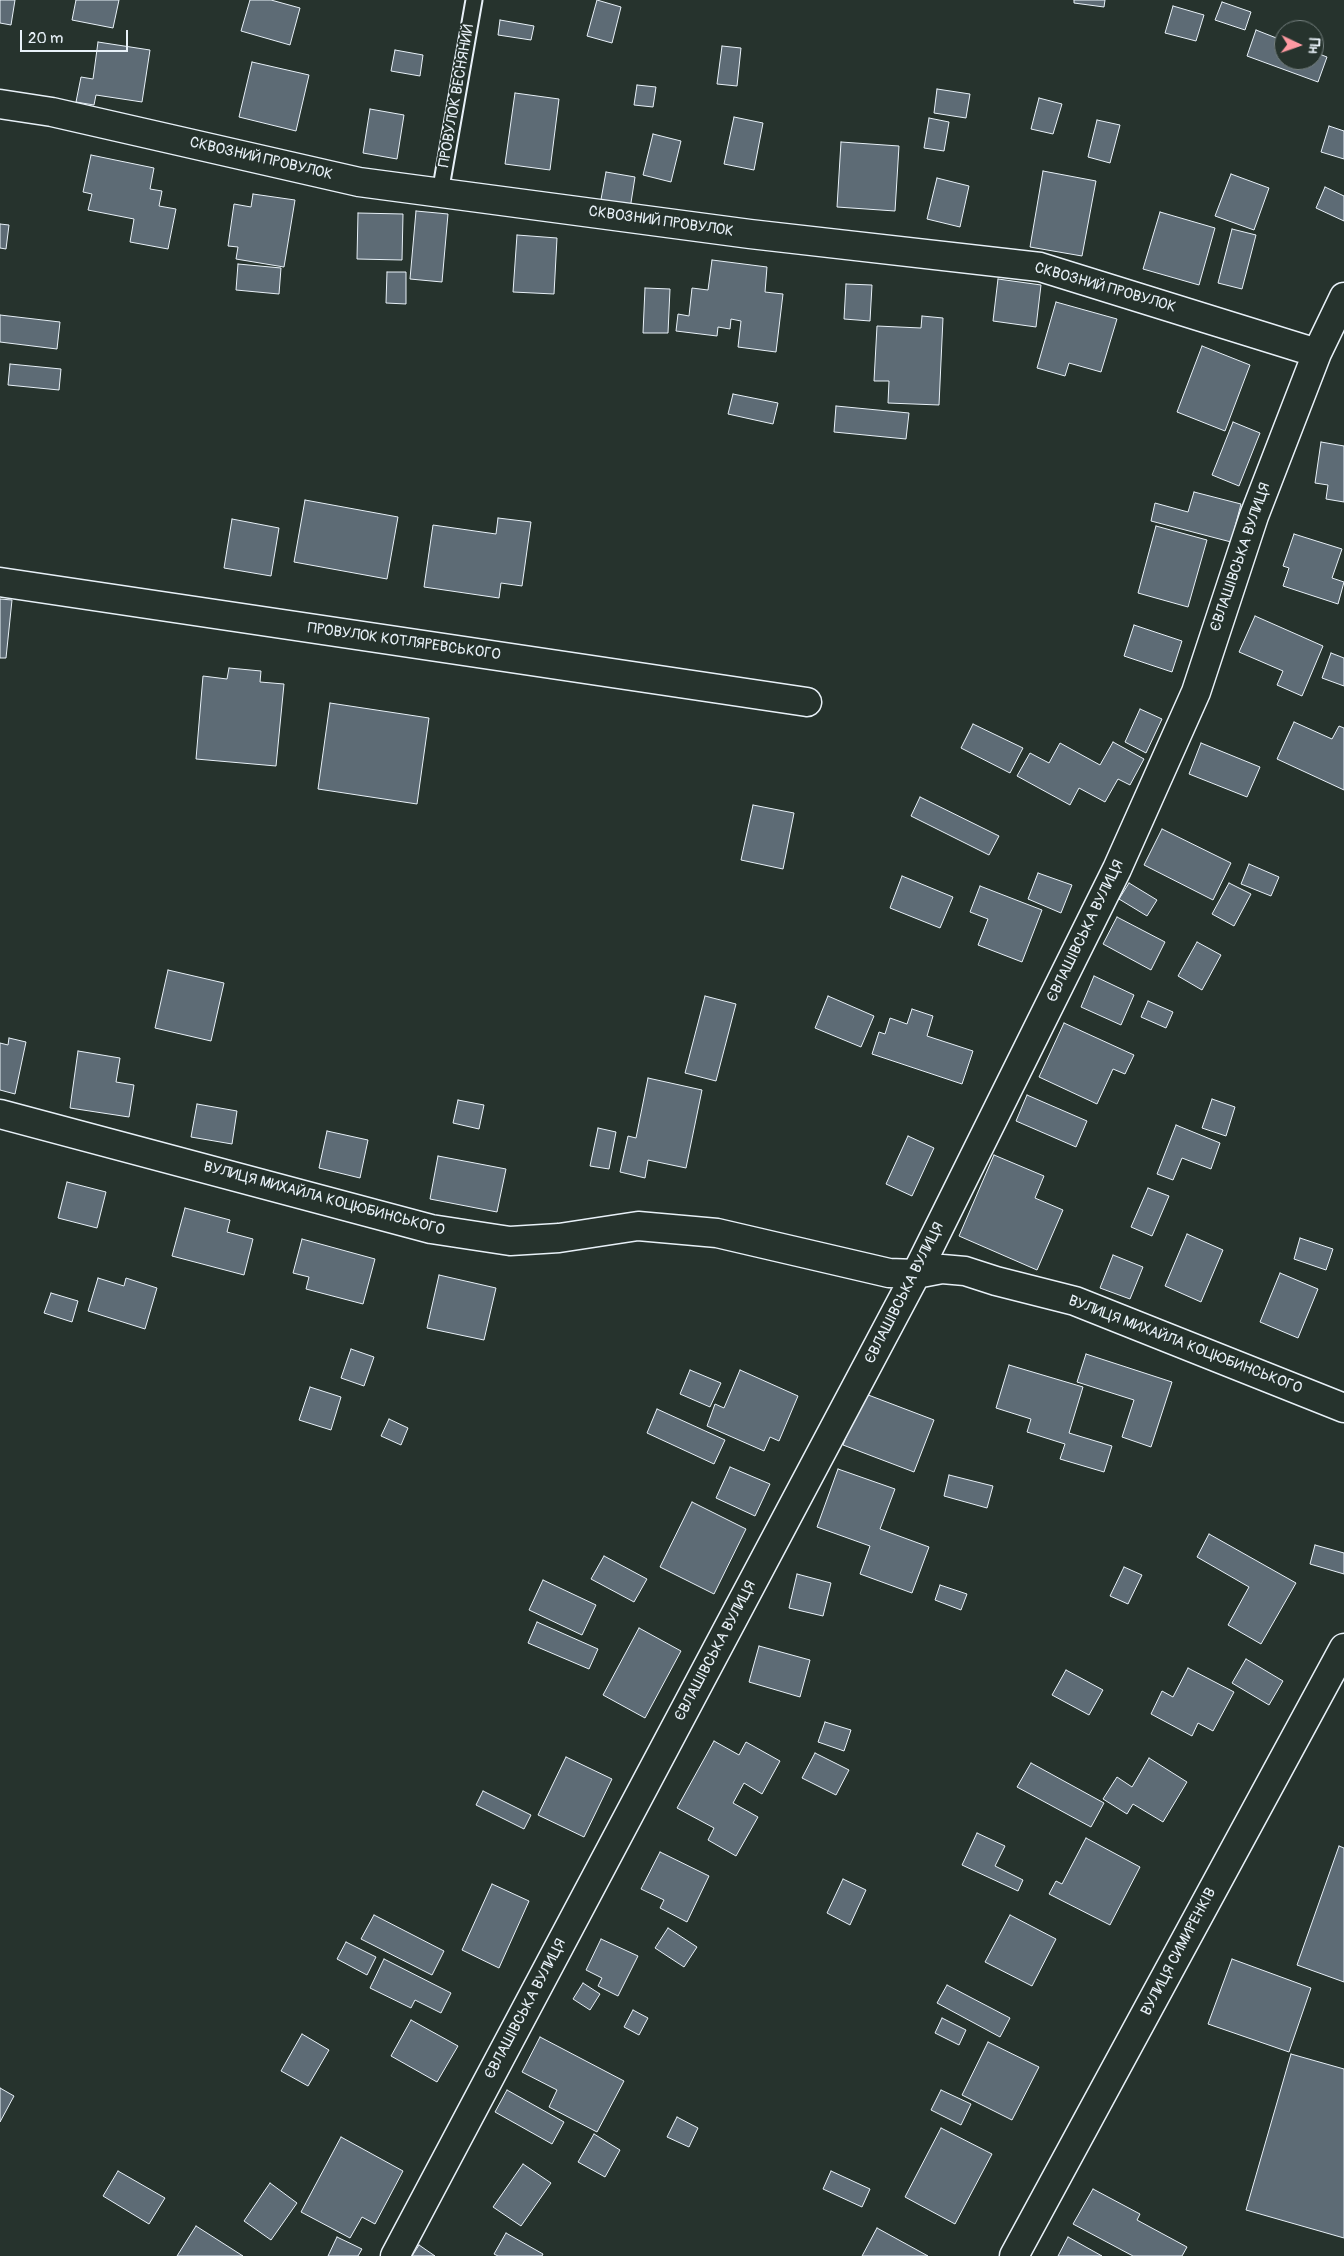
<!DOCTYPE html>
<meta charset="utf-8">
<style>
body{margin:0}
#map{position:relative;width:1344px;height:2256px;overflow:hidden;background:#26332d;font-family:Pangolin,sans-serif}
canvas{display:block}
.north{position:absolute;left:1274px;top:20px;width:50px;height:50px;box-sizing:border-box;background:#26332d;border:1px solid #747f7e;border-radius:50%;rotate:93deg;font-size:14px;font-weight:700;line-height:20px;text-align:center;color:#e8f1f8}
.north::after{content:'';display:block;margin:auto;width:18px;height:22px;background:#ff9aa2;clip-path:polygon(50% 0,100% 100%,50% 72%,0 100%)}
.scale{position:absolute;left:20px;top:30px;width:108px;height:22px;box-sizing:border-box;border:2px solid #e8f1f8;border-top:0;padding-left:6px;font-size:15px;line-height:18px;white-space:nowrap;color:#e8f1f8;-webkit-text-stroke:4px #26332d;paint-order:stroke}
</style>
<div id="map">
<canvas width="1344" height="2256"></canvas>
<div class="north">Пн</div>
<div class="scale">20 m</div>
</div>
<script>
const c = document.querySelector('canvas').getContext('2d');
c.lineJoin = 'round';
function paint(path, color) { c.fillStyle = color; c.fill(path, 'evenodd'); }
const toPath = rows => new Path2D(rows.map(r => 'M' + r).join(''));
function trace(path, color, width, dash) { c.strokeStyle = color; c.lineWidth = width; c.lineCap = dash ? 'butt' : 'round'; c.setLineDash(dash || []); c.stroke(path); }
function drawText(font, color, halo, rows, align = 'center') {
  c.font = font + ' Pangolin,sans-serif'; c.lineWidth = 4; c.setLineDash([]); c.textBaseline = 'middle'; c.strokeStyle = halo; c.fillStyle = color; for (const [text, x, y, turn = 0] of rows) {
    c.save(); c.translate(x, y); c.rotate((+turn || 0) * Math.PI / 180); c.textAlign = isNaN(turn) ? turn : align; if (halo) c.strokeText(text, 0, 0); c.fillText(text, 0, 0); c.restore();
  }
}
const building = toPath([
 [0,0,15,0,11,25,0,23,0,0],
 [76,0,119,0,113,28,72,20,76,0],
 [250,0,271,0,300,8,290,45,241,31,250,0],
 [597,0,621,7,612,43,587,36,597,0],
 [1074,0,1105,0,1104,7,1074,3,1074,0],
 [1222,2,1251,12,1245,30,1215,20,1222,2],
 [1173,6,1204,15,1196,41,1165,33,1173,6],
 [500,20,534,26,531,40,498,35,500,20],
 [1256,30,1284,41,1284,60,1314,60,1314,52,1327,57,1318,82,1247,56,1256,30],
 [98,42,150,50,142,102,96,95,94,105,76,102,81,77,93,79,98,42],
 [722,46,741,48,737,86,717,84,722,46],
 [395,50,423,55,420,76,391,71,395,50],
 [252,62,309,75,296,131,239,117,252,62],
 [637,85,656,87,653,107,634,105,637,85],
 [937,89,970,94,966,118,934,113,937,89],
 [515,93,559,99,550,170,505,164,515,93],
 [1039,98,1062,104,1053,134,1031,129,1039,98],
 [370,109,404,115,397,159,363,153,370,109],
 [734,117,763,123,754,170,724,164,734,117],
 [929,118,949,122,944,151,924,148,929,118],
 [1097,120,1120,125,1110,163,1088,157,1097,120],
 [1329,126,1344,131,1344,159,1321,152,1329,126],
 [653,134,681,141,671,182,643,175,653,134],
 [841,142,899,146,895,211,837,207,841,142],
 [91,155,154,168,150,189,162,191,159,206,176,209,168,249,130,242,134,219,88,210,92,194,83,192,91,155],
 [1043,171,1096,181,1082,256,1030,247,1043,171],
 [606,172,635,177,630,209,600,205,606,172],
 [1231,174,1269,188,1254,230,1215,216,1231,174],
 [937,178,969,186,960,227,927,219,937,178],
 [1325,187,1344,196,1344,221,1316,208,1325,187],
 [253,194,295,200,284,267,236,259,238,247,228,246,234,204,251,207,253,194],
 [416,211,448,214,442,282,410,279,416,211],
 [1160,212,1215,228,1199,285,1143,269,1160,212],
 [358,213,403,214,402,260,357,259,358,213],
 [0,224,9,225,6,249,0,248,0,224],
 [1232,229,1256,235,1242,289,1218,283,1232,229],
 [517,235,557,238,554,294,513,292,517,235],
 [712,260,767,267,765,292,783,294,776,352,738,347,741,321,731,319,730,329,718,327,717,336,676,331,678,314,689,316,692,288,708,290,712,260],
 [238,264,281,268,279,294,236,290,238,264],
 [387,272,406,272,406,304,386,303,387,272],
 [998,279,1041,285,1036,327,993,321,998,279],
 [846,284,872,285,870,321,844,319,846,284],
 [645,288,670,289,668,333,643,333,645,288],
 [1056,302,1117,319,1101,372,1069,363,1065,376,1037,368,1056,302],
 [0,315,60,322,57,349,0,342,0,315],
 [922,316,943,318,939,405,888,403,889,381,874,381,877,326,921,328,922,316],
 [1202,346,1250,365,1225,431,1177,412,1202,346],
 [10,364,61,369,59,390,8,385,10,364],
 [733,394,778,403,773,424,728,414,733,394],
 [836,406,909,413,906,439,834,432,836,406],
 [1233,422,1260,433,1239,486,1212,475,1233,422],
 [1321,442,1344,446,1344,502,1326,499,1328,485,1315,483,1321,442],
 [1194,492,1241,504,1231,542,1151,521,1155,503,1188,512,1194,492],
 [305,500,398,517,387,579,294,562,305,500],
 [498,518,531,522,522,586,501,583,499,598,424,587,433,525,496,534,498,518],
 [232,519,279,528,271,576,224,568,232,519],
 [1156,526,1207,540,1188,607,1138,593,1156,526],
 [1294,534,1342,549,1332,578,1344,582,1338,604,1283,586,1289,568,1283,566,1294,534],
 [0,599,12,600,6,658,0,658,0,599],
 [1255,616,1323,646,1302,696,1277,685,1283,671,1239,652,1255,616],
 [1134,625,1182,641,1172,672,1124,656,1134,625],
 [1331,653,1344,658,1344,686,1322,678,1331,653],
 [229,668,261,671,260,682,284,684,276,766,196,759,203,676,227,679,229,668],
 [330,703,429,718,417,804,318,789,330,703],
 [1140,709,1162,719,1146,753,1125,742,1140,709],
 [1294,722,1332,739,1339,726,1344,728,1344,790,1277,759,1294,722],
 [973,724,1023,748,1010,773,961,748,973,724],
 [1113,742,1144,759,1130,785,1118,779,1105,802,1079,788,1070,805,1017,776,1030,753,1049,763,1060,743,1100,765,1113,742],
 [1201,743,1260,767,1247,797,1189,774,1201,743],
 [920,797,999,836,989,855,911,816,920,797],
 [753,805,794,813,783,869,741,860,753,805],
 [1162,829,1231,863,1213,900,1144,865,1162,829],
 [1249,864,1279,877,1271,896,1241,884,1249,864],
 [1038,873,1072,885,1061,913,1028,899,1038,873],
 [902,876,953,897,940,928,890,908,902,876],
 [1129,883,1157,900,1147,916,1119,899,1129,883],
 [1229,883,1251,894,1234,926,1212,914,1229,883],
 [980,886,1042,910,1022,962,978,945,988,919,970,912,980,886],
 [1117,917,1165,942,1151,970,1103,944,1117,917],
 [1197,942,1221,955,1202,990,1178,976,1197,942],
 [168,970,224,983,211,1041,155,1028,168,970],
 [1094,976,1134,995,1121,1025,1081,1007,1094,976],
 [705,996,736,1004,716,1081,685,1073,705,996],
 [828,996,874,1016,861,1047,815,1028,828,996],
 [1148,1001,1173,1012,1166,1028,1141,1017,1148,1001],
 [912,1009,933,1016,927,1036,973,1051,962,1084,872,1054,879,1032,885,1034,890,1018,907,1024,912,1009],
 [1064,1023,1134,1055,1125,1074,1113,1069,1097,1104,1039,1077,1064,1023],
 [9,1038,26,1042,15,1094,0,1090,0,1043,8,1045,9,1038],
 [78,1051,120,1058,116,1082,134,1085,129,1117,70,1108,78,1051],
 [648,1078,702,1090,686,1168,648,1160,645,1178,620,1172,628,1136,636,1138,648,1078],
 [1027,1095,1087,1121,1076,1147,1016,1121,1027,1095],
 [1212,1099,1235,1107,1226,1136,1202,1128,1212,1099],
 [458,1100,484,1105,479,1129,453,1123,458,1100],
 [197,1104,237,1111,232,1144,191,1137,197,1104],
 [1176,1125,1220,1143,1211,1169,1182,1158,1173,1180,1157,1174,1176,1125],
 [598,1128,616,1132,609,1169,590,1166,598,1128],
 [327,1131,368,1140,360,1178,319,1168,327,1131],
 [908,1136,934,1148,912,1196,886,1184,908,1136],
 [994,1155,1044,1176,1035,1198,1063,1210,1037,1270,959,1236,994,1155],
 [438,1156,506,1169,497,1212,430,1199,438,1156],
 [67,1182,106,1192,97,1228,58,1218,67,1182],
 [1148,1188,1169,1196,1152,1236,1131,1227,1148,1188],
 [185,1208,230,1220,227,1232,253,1239,244,1275,172,1256,185,1208],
 [1187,1234,1223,1250,1201,1302,1165,1286,1187,1234],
 [1300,1238,1333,1249,1326,1270,1294,1259,1300,1238],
 [302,1239,375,1259,363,1304,306,1289,309,1277,293,1273,302,1239],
 [1113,1255,1143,1267,1130,1299,1100,1288,1113,1255],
 [1280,1273,1318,1289,1298,1338,1260,1322,1280,1273],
 [439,1275,496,1288,484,1340,427,1328,439,1275],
 [98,1278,124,1286,126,1278,157,1288,145,1329,88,1311,98,1278],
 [51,1293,78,1301,72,1322,44,1313,51,1293],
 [351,1349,374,1357,364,1386,341,1378,351,1349],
 [1086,1354,1172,1382,1151,1447,1122,1437,1134,1400,1077,1382,1086,1354],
 [1009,1365,1083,1387,1069,1433,1112,1446,1104,1472,1060,1459,1065,1444,1027,1432,1031,1419,996,1408,1009,1365],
 [690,1370,721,1383,710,1407,680,1394,690,1370],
 [740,1370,798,1396,779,1441,770,1437,764,1451,707,1426,715,1404,724,1408,740,1370],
 [310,1387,341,1397,331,1430,299,1420,310,1387],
 [863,1393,934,1420,914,1472,843,1445,863,1393],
 [657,1409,725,1440,714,1464,647,1433,657,1409],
 [389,1419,408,1428,401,1445,381,1436,389,1419],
 [730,1467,770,1484,755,1516,716,1498,730,1467],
 [838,1469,895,1489,880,1529,929,1547,912,1593,860,1574,870,1546,817,1527,838,1469],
 [949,1475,993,1486,987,1508,944,1496,949,1475],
 [692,1502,746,1529,714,1594,660,1567,692,1502],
 [1209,1534,1296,1583,1261,1644,1228,1625,1249,1587,1197,1557,1209,1534],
 [1315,1545,1344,1553,1344,1574,1310,1564,1315,1545],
 [604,1556,647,1579,634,1602,591,1579,604,1556],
 [1124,1567,1142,1575,1128,1604,1110,1596,1124,1567],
 [797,1574,831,1583,823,1616,789,1608,797,1574],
 [543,1580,596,1605,582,1635,529,1610,543,1580],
 [940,1585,967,1594,961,1610,935,1600,940,1585],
 [537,1622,598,1649,589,1669,528,1643,537,1622],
 [639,1628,681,1651,645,1718,603,1695,639,1628],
 [759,1646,810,1660,800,1697,749,1682,759,1646],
 [1246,1659,1283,1681,1269,1705,1232,1683,1246,1659],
 [1188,1668,1234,1692,1213,1731,1198,1723,1192,1736,1151,1714,1162,1691,1173,1697,1188,1668],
 [1066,1670,1103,1690,1089,1715,1052,1695,1066,1670],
 [825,1722,851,1730,844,1751,818,1742,825,1722],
 [714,1741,739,1755,746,1742,780,1761,762,1794,744,1783,733,1803,758,1817,736,1856,708,1840,714,1828,677,1808,714,1741],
 [815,1753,849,1770,836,1795,802,1778,815,1753],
 [566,1757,612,1779,584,1837,538,1815,566,1757],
 [1149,1758,1187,1782,1163,1822,1133,1804,1127,1814,1103,1799,1117,1777,1132,1787,1149,1758],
 [1031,1763,1104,1803,1091,1827,1017,1787,1031,1763],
 [483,1791,531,1815,524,1829,476,1805,483,1791],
 [977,1833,1005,1846,995,1866,1023,1880,1018,1891,962,1865,977,1833],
 [1086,1838,1140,1867,1110,1925,1049,1894,1056,1881,1062,1884,1086,1838],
 [1339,1846,1344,1848,1344,1982,1297,1965,1339,1846],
 [660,1852,709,1876,687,1922,660,1908,664,1900,641,1889,660,1852],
 [843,1879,866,1890,850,1925,827,1913,843,1879],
 [492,1884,529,1901,499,1968,462,1950,492,1884],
 [374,1915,444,1951,432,1975,361,1939,374,1915],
 [1010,1915,1056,1939,1032,1986,985,1962,1010,1915],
 [668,1928,697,1947,684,1967,655,1948,668,1928],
 [601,1939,638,1956,618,1996,598,1986,602,1978,586,1970,601,1939],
 [346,1942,376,1957,367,1975,337,1959,346,1942],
 [384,1959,451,1993,441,2013,415,2000,411,2008,370,1988,384,1959],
 [1232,1959,1311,1988,1289,2052,1208,2024,1232,1959],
 [583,1983,600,1994,590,2010,573,1999,583,1983],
 [947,1985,1010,2018,1000,2037,937,2003,947,1985],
 [633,2010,648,2018,639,2035,624,2027,633,2010],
 [942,2018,966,2030,959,2045,935,2033,942,2018],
 [411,2020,458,2046,437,2082,391,2056,411,2020],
 [302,2034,329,2050,308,2086,281,2071,302,2034],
 [540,2037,624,2081,597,2132,549,2107,557,2090,522,2072,540,2037],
 [988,2042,1039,2067,1012,2120,962,2095,988,2042],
 [1291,2054,1344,2069,1344,2238,1246,2210,1291,2054],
 [0,2088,14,2096,0,2122,0,2088],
 [507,2090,564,2122,552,2144,495,2112,507,2090],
 [941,2090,971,2104,961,2125,931,2110,941,2090],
 [677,2117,698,2128,689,2147,667,2137,677,2117],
 [941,2128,992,2154,955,2224,905,2197,941,2128],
 [594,2134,620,2150,605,2177,578,2162,594,2134],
 [341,2137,403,2171,375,2224,362,2217,350,2238,301,2212,341,2137],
 [523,2164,551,2183,521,2226,493,2207,523,2164],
 [118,2171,165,2198,149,2224,103,2196,118,2171],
 [831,2171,870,2189,862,2207,823,2189,831,2171],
 [270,2183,297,2203,271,2240,244,2221,270,2183],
 [1093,2189,1140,2214,1137,2220,1187,2247,1182,2256,1133,2256,1073,2224,1093,2189],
 [196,2226,243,2256,177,2256,196,2226],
 [877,2228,928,2256,862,2256,877,2228],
 [506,2233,543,2254,542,2256,498,2256,494,2254,506,2233],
 [337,2237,362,2249,358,2256,328,2256,337,2237],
 [1068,2237,1102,2256,1058,2256,1068,2237],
 [419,2245,435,2256,412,2256,419,2245]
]);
paint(building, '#5d6b75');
trace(building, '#e8f1f8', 1);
const lane = toPath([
 [440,193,474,0]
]);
const street = toPath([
 [0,104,52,112,359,182,750,234,1040,267,1317,353],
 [0,582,807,702],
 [0,1114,431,1229,510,1241,559,1238,638,1226,717,1233,889,1273,916,1274,942,1269,965,1271,996,1281,1075,1301,1344,1408],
 [395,2256,916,1274,1117,869,1196,692,1254,516,1317,353,1344,297],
 [1014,2256,1344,1648]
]);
trace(lane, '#e8f1f8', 19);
trace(street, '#e8f1f8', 31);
trace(lane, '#26332d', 15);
trace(street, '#26332d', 28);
drawText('15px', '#e8f1f8', '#26332d', [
 ["ПРОВУЛОК ВЕСНЯНИЙ",457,96,-80],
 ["СКВОЗНИЙ ПРОВУЛОК",261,159,13],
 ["СКВОЗНИЙ ПРОВУЛОК",661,222,8],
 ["СКВОЗНИЙ ПРОВУЛОК",1105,288,16],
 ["ЄВЛАШІВСЬКА ВУЛИЦЯ",1241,557,-71],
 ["ПРОВУЛОК КОТЛЯРЕВСЬКОГО",404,642,8],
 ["ЄВЛАШІВСЬКА ВУЛИЦЯ",1086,931,-64],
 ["ВУЛИЦЯ МИХАЙЛА КОЦЮБИНСЬКОГО",324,1199,15],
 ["ЄВЛАШІВСЬКА ВУЛИЦЯ",905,1293,-63],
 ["ВУЛИЦЯ МИХАЙЛА КОЦЮБИНСЬКОГО",1185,1345,21],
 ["ЄВЛАШІВСЬКА ВУЛИЦЯ",716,1651,-62],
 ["ВУЛИЦЯ СИМИРЕНКІВ",1179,1952,-62],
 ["ЄВЛАШІВСЬКА ВУЛИЦЯ",526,2009,-62]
]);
</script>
